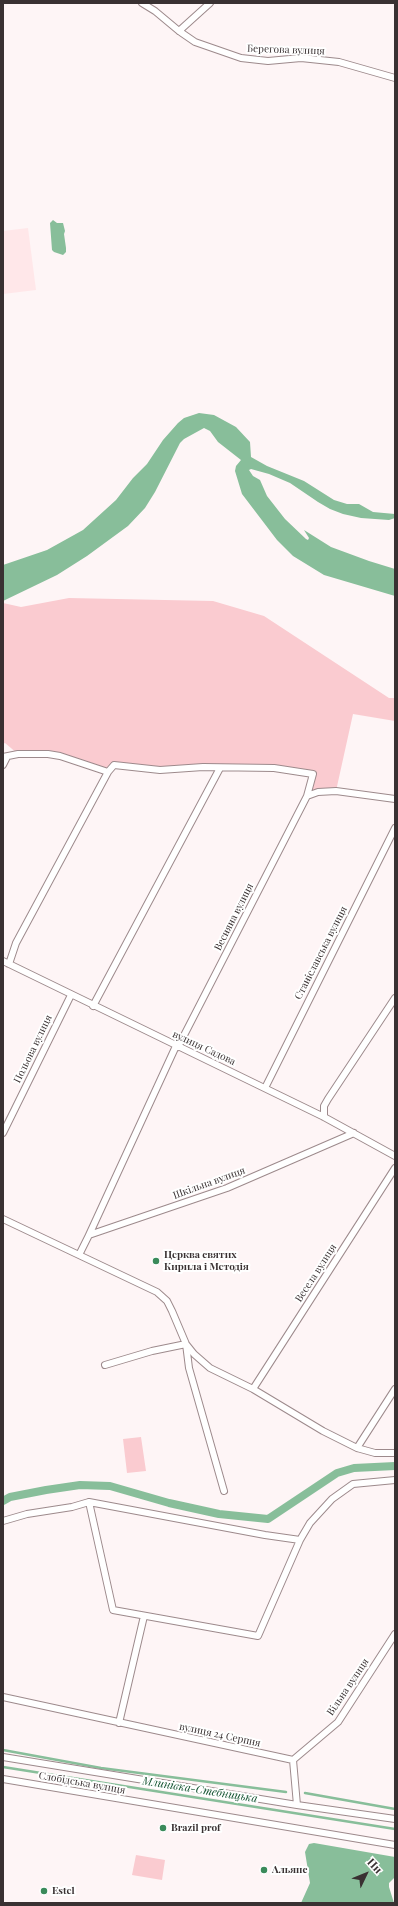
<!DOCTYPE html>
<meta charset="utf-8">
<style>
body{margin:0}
#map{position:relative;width:398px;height:1906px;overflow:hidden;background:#fef5f6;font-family:"Playfair Display",serif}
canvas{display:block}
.frame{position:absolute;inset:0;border:4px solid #393132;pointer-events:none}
.north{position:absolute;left:346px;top:1854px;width:40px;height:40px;-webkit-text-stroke:3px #fff;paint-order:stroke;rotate:47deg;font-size:11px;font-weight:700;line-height:16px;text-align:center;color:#393132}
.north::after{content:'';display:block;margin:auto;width:14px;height:18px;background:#393132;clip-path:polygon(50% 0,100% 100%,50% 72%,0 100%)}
</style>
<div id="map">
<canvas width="398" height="1906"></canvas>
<div class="frame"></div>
<div class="north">Пн</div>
</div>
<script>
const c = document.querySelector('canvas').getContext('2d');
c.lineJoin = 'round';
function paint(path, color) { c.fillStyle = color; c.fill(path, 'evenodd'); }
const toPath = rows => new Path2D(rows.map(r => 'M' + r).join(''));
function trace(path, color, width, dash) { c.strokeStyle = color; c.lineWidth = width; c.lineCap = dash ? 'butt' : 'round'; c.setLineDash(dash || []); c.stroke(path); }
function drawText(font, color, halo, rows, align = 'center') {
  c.font = font + ' "Playfair Display",serif'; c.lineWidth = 4; c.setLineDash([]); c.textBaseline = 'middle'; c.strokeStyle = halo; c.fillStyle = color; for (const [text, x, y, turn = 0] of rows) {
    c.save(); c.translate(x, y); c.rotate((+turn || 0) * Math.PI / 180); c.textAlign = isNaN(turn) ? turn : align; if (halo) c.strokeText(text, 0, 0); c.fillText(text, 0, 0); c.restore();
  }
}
paint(toPath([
 [28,228,36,290,3,294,3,231]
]), '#ffe7e9');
paint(toPath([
 [69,598,213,601,264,616,389,698,395,698,395,721,353,714,336,791,307,796,313,774,294,770,114,765,108,772,60,756,18,754,5,743,3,744,3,603,21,607],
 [141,1437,146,1471,127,1473,123,1439],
 [136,1855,165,1860,162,1880,132,1875]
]), '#facbd0');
paint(toPath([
 [53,220,57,223,63,223,65,231,64,234,66,248,66,252,63,255,54,252,52,250,50,223],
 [199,413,214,415,236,427,250,442,251,457,267,466,304,481,334,500,347,504,359,504,373,512,395,514,395,518,389,520,361,518,343,514,330,509,318,502,290,483,269,474,251,469,249,470,253,476,260,480,267,496,285,519,306,539,308,540,309,538,304,530,331,547,369,561,395,569,395,596,324,575,293,556,277,540,242,494,235,471,236,466,241,460,218,442,210,431,204,428,184,439,180,443,155,492,145,508,128,526,87,556,57,575,3,601,3,565,47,550,83,530,116,500,133,478,147,464,163,440,178,423,184,418],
 [314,1843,395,1857,395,1877,389,1883,389,1887,394,1903,301,1903,310,1883,305,1852,309,1844]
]), '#88be9a');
trace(toPath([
 [3,1750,101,1768,286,1792],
 [3,1767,395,1829],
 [305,1793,395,1809]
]), '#88be9a', 2.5);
trace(toPath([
 [3,1501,10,1497,46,1490,80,1485,110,1486,169,1503,219,1514,268,1519,337,1473,354,1468,395,1466]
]), '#88be9a', 8);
const minor = toPath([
 [142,3,155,11,179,31,195,42,241,58,268,61,301,58,339,62,395,78],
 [179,31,210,3],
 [3,757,18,754,48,754,60,756,108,772,114,765,160,770,203,767,274,768,313,774,307,796,318,792,336,791,395,799],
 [3,765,7,757],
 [3,961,324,1117,395,1156],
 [9,964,16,943,108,772],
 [93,1006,220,768],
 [178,1047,307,796],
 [265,1088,395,828],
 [324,1117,324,1106,328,1099,395,998],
 [3,1133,71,995],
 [3,1219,157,1292,167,1301,172,1311,186,1344,194,1354,210,1368,253,1389,323,1431,357,1448,375,1453,395,1453],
 [89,1235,176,1046],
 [79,1255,89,1235,227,1188,354,1133],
 [105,1365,152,1351,186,1344,189,1368,224,1491],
 [253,1389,395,1168],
 [357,1448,395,1389],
 [89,1502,113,1610,258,1636,300,1540,310,1523,332,1499,353,1484,395,1480],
 [3,1521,27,1514,72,1507,89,1502,265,1535,300,1540],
 [3,1697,293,1760,297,1805,395,1819],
 [119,1723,144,1616],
 [3,1757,297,1805],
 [293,1760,338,1722,395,1634],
 [3,1779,395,1845]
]);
trace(minor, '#9d8a8c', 8);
trace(minor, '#fff', 6);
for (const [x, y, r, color] of [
 [156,1261,4,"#3a8a5a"],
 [163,1828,4,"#3a8a5a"],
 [264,1870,4,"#3a8a5a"],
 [44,1891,4,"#3a8a5a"]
]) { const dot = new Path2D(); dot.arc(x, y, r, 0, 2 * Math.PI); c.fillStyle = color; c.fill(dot); trace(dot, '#fff', 1.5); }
drawText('10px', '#393132', '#fff', [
 ["Берегова вулиця",286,50,2],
 ["Весняна вулиця",234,917,-63],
 ["Станіславська вулиця",321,953,-63],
 ["вулиця Садова",204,1048,25],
 ["Польова вулиця",33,1049,-64],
 ["Шкільна вулиця",209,1183,-20],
 ["Весела вулиця",316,1273,-57],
 ["Вільна вулиця",348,1687,-56],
 ["вулиця 24 Серпня",220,1735,12],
 ["Слобідська вулиця",82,1783,10]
]);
drawText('bold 10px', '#393132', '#fff', [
 ["Церква святих",164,1255],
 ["Кирила і Методія",164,1267],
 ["Brazil prof",171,1828],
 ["Альянс",272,1870],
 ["Estel",52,1891]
], 'left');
drawText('italic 11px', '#10512e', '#fff', [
 ["Млинівка-Стебницька",200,1790,9]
]);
</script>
